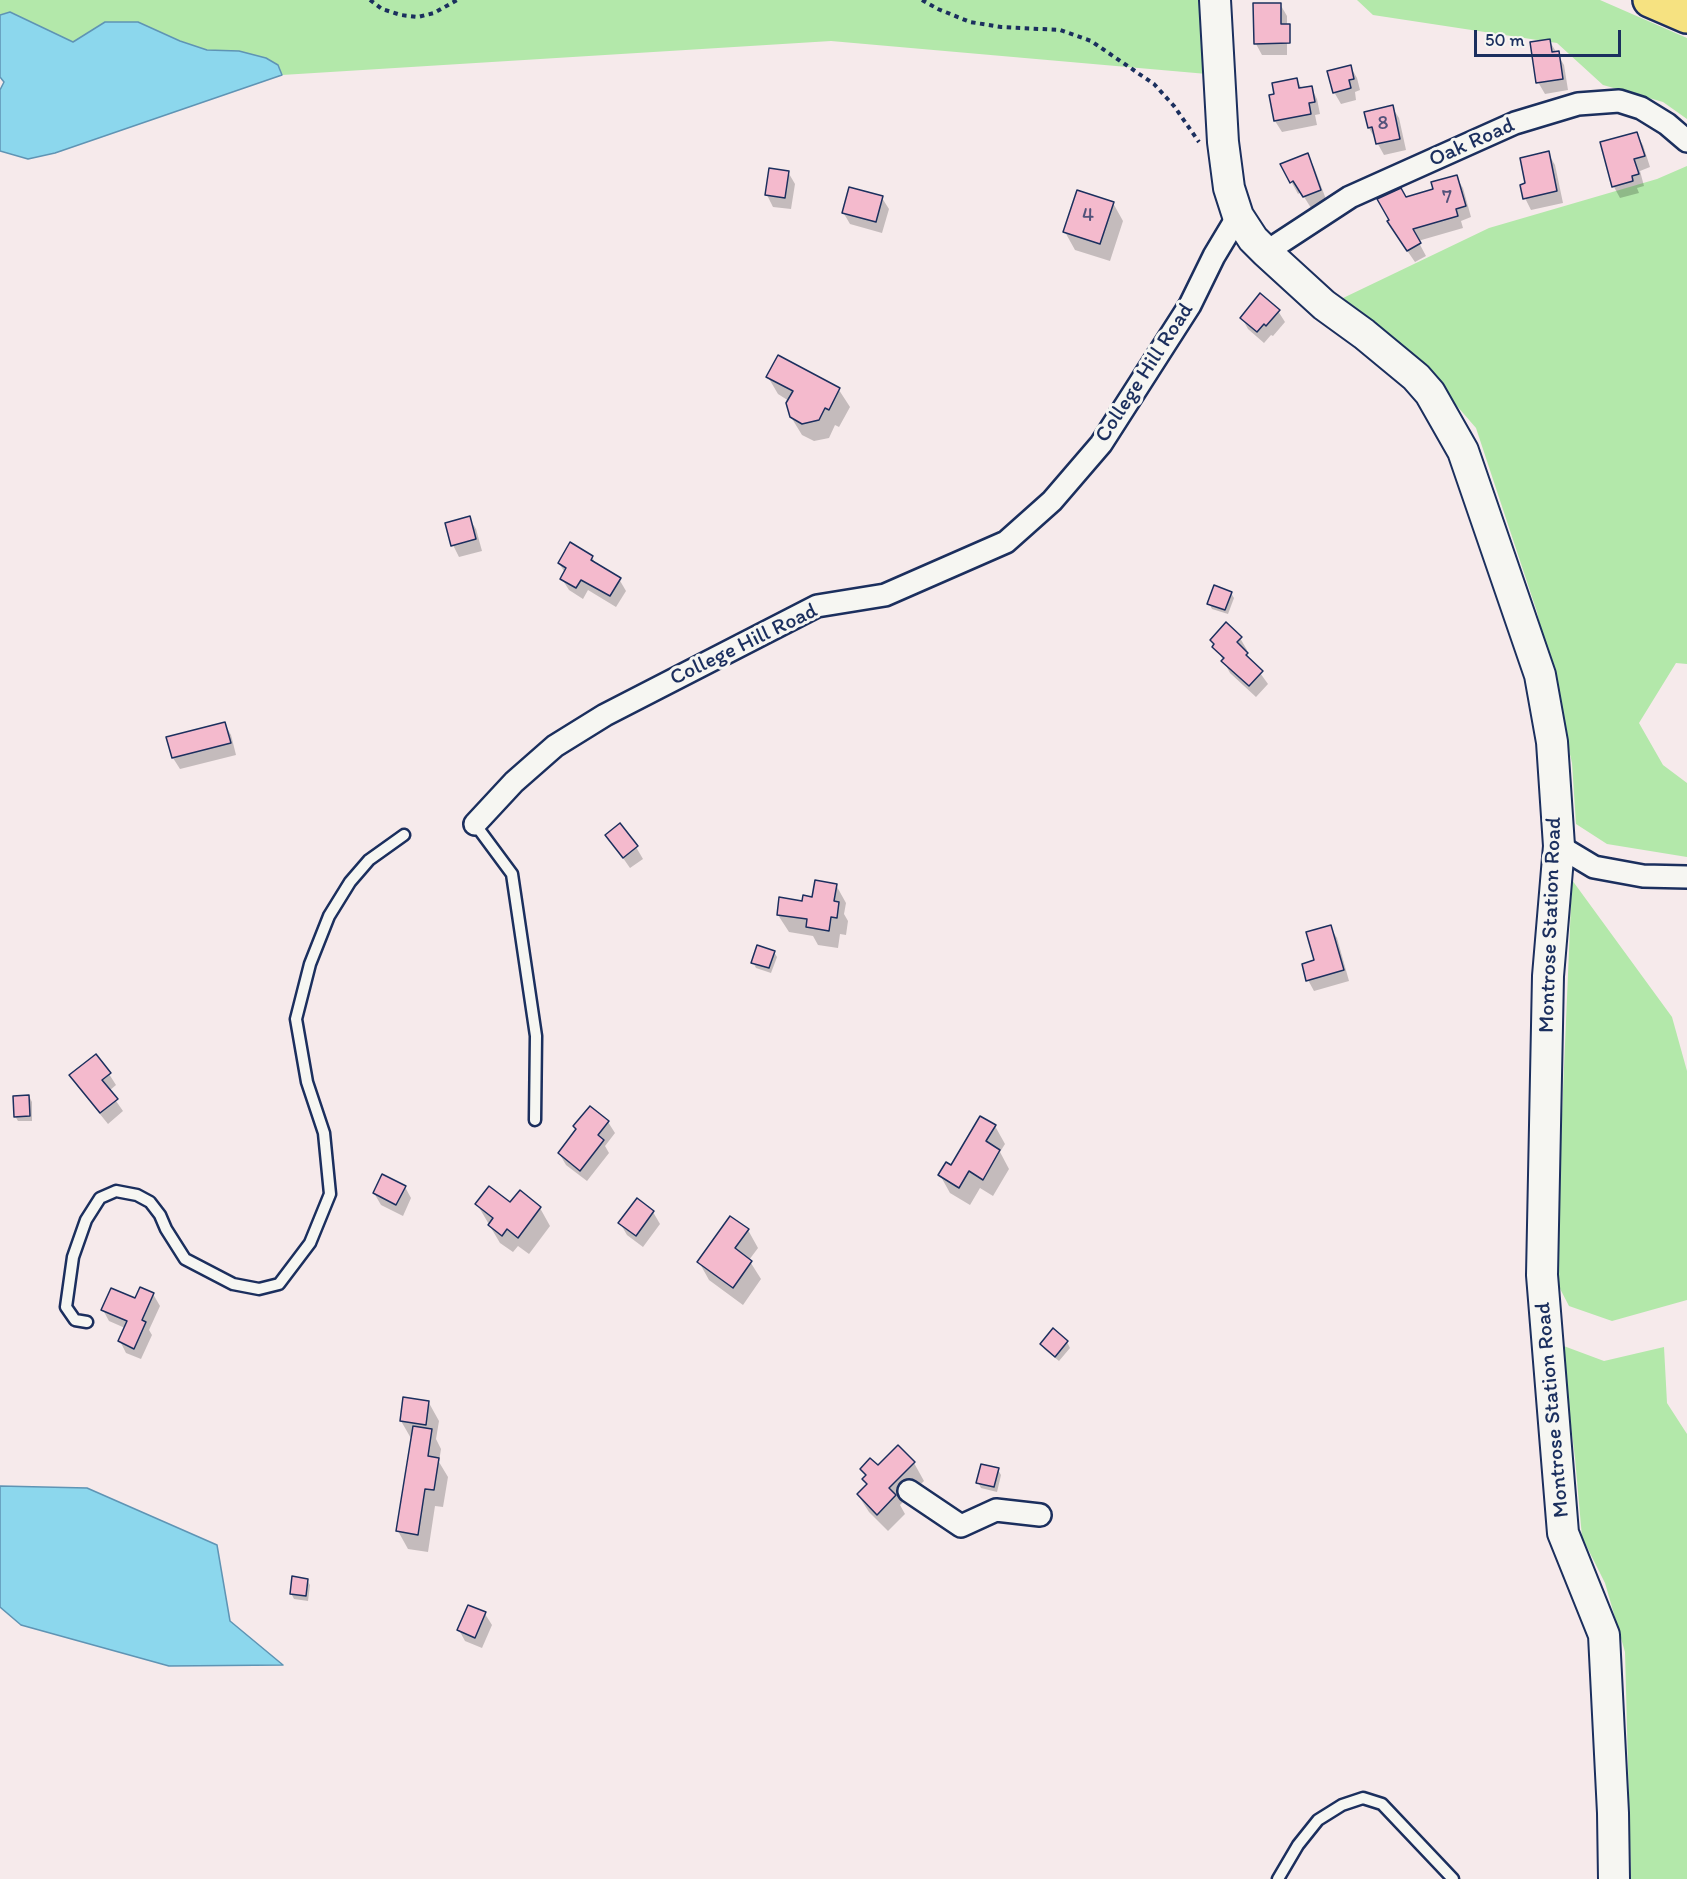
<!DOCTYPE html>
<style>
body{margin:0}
#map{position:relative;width:1687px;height:1879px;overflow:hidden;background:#f6eaeb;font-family:Itim,sans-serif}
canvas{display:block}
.scale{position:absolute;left:1474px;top:30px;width:147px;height:27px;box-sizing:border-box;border:3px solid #1b2f5e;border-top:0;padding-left:8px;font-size:18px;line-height:21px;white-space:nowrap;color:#1b2f5e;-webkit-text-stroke:4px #f6f6f2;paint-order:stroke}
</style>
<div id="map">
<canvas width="1687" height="1879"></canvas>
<div class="scale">50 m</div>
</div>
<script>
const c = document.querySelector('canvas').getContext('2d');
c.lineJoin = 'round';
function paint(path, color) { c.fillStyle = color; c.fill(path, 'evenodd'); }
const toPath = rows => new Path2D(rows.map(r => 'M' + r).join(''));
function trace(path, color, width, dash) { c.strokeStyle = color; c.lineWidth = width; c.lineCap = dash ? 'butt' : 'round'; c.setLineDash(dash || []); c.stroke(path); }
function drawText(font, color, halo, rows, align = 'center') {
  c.font = font + ' Itim,sans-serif'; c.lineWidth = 6; c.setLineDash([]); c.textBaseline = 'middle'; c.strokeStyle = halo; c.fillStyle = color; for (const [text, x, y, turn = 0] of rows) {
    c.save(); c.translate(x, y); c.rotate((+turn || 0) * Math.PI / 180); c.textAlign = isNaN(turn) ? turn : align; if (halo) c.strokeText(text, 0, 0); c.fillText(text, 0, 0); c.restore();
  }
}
paint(toPath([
 [0,0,1204,0,1207,74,831,41,282,75,278,65,239,51,207,50,105,22,73,42,10,12,0,15],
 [1357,0,1600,0,1687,38,1687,119,1663,102,1603,85,1557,43,1373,15],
 [1687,166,1687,664,1676,663,1639,723,1663,765,1687,783,1687,857,1607,844,1576,824,1572,763,1537,612,1476,428,1431,376,1341,299,1489,228,1657,179],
 [1572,880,1672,1017,1687,1071,1687,1300,1612,1321,1569,1306,1555,1279],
 [1561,1345,1604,1361,1664,1347,1667,1403,1687,1434,1687,1879,1631,1879,1625,1652,1605,1583,1582,1537,1575,1458]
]), '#b3e8aa');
const water = toPath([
 [10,12,73,42,105,22,138,22,180,41,207,50,239,51,266,58,278,65,282,75,55,153,28,159,0,151,0,90,4,82,0,77,0,15,10,12],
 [0,1486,87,1488,217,1545,230,1621,283,1665,169,1666,21,1625,0,1607,0,1486]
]);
paint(water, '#8cd7ed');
trace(water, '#5f94b4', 1.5);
paint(toPath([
 [1280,4,1287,16,1287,55,1262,55,1256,44],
 [1549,40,1564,65,1568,90,1545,94,1538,82],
 [1350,66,1357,78,1360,90,1355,92,1356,100,1341,104,1334,92],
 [1297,80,1302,89,1311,87,1317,99,1320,114,1315,115,1317,125,1282,132,1275,121],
 [1392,107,1399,118,1406,150,1384,155,1369,128],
 [1636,134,1643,145,1650,167,1640,171,1644,186,1637,188,1639,193,1620,198,1614,187,1602,143],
 [1548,153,1555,165,1563,203,1531,210,1525,198,1527,184],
 [1307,155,1314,167,1327,202,1311,208,1301,192,1298,194,1282,165],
 [788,172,795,184,791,209,773,207,767,195],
 [1456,177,1463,188,1471,217,1461,221,1463,228,1418,241,1426,256,1415,262,1395,233,1406,199,1434,190],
 [882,198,889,209,882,233,850,224,843,212],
 [1113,203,1123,221,1110,261,1075,250,1065,232],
 [1278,311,1285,322,1273,336,1271,335,1264,343,1248,329,1242,318],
 [778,357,839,390,850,407,839,427,835,425,829,438,814,441,802,435,791,417,789,401,778,394,768,377],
 [469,518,476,529,482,551,459,557,453,545],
 [592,557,597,566,619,579,626,591,616,607,588,590,583,599,569,590,562,579,565,573,559,563],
 [1231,593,1234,598,1228,614,1212,609,1209,603],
 [1240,638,1247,650,1245,652,1268,684,1256,697,1230,673,1212,640],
 [224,723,231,735,236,755,180,769,173,758],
 [607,835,636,847,643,859,630,868],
 [836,885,846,903,844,914,848,921,846,935,840,934,838,948,818,945,813,936,789,932,778,915,813,898],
 [1330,927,1337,938,1349,981,1314,991,1308,980],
 [774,952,777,957,771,973,756,968,753,962],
 [109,1074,116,1085,109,1091,123,1111,108,1124,78,1087,71,1076],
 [29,1096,32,1102,32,1121,18,1121,15,1116],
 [608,1122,615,1133,605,1146,609,1153,587,1181,566,1165,559,1153],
 [995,1126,1005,1144,1000,1152,1009,1169,993,1196,980,1188,970,1205,950,1193,940,1175],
 [405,1187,411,1198,403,1216,381,1205,374,1193],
 [477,1204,511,1204,540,1208,550,1226,529,1254,518,1246,513,1252,500,1243],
 [653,1212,660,1224,643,1247,627,1235,620,1223],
 [748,1230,758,1248,749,1260,761,1279,743,1305,709,1280,699,1262],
 [153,1294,160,1306,149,1330,152,1335,141,1359,126,1353,120,1341,125,1328,109,1321,103,1310],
 [1053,1330,1067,1342,1070,1348,1059,1361,1044,1349,1041,1344],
 [429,1403,439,1421,436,1439,441,1449,439,1462,448,1477,443,1507,435,1506,428,1552,408,1549,398,1531,412,1440,401,1421],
 [898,1447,914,1463,924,1481,900,1505,905,1514,888,1531,869,1512,858,1495,868,1485,864,1480,866,1477,862,1469,878,1467],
 [998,1470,1001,1475,997,1492,981,1488,978,1482],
 [307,1580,310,1585,308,1601,294,1599,291,1593],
 [485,1614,492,1625,482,1648,465,1641,459,1630]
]), '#0003');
const building = toPath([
 [1253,3,1281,3,1281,24,1290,24,1290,43,1254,44,1253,3],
 [1550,39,1552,52,1559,51,1563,79,1536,83,1530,42,1550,39],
 [1351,65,1354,79,1349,80,1351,88,1333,93,1327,71,1351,65],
 [1297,78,1299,88,1312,86,1315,102,1309,103,1311,114,1274,121,1269,95,1274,94,1272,83,1297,78],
 [1393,105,1400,139,1376,144,1372,127,1368,128,1364,112,1393,105],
 [1637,132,1645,156,1634,159,1639,174,1632,176,1633,181,1612,187,1600,142,1637,132],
 [1549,151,1557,191,1523,199,1520,185,1525,183,1520,158,1549,151],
 [1308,153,1321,190,1303,197,1293,181,1290,183,1280,164,1308,153],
 [769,168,789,171,785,198,765,195,769,168],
 [1457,175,1466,206,1456,209,1458,216,1413,229,1421,243,1407,251,1387,221,1389,220,1377,199,1401,188,1406,197,1433,189,1431,182,1457,175],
 [849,187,883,196,876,222,842,213,849,187],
 [1077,190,1114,202,1100,244,1063,232,1077,190],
 [1260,293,1280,310,1266,326,1264,324,1257,332,1240,318,1260,293],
 [778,355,840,388,829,410,825,408,819,420,802,424,790,417,786,403,793,391,766,377,778,355],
 [470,516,476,539,451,546,445,523,470,516],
 [570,542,593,556,591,560,621,578,610,596,581,580,576,588,560,579,566,568,558,563,570,542],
 [1214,585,1232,592,1225,610,1207,604,1214,585],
 [1226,622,1242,637,1237,642,1248,653,1246,655,1263,671,1249,686,1221,661,1224,658,1212,647,1214,644,1210,640,1226,622],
 [225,722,231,743,172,758,166,737,225,722],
 [620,823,638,846,623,858,605,835,620,823],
 [815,880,837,884,834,901,839,902,837,918,831,917,829,931,806,927,807,919,777,915,779,897,802,901,803,895,812,897,815,880],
 [1331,925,1344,970,1306,981,1302,964,1314,960,1306,932,1331,925],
 [757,945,775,951,769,968,751,963,757,945],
 [96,1054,111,1073,102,1080,118,1099,100,1113,69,1075,96,1054],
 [29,1095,30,1116,14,1117,13,1096,29,1095],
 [590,1106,609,1121,598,1135,604,1140,580,1171,558,1153,576,1129,573,1126,590,1106],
 [980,1116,996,1125,986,1141,1000,1150,983,1180,969,1171,959,1188,938,1175,946,1162,951,1165,980,1116],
 [382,1174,406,1186,396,1205,373,1193,382,1174],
 [489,1186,510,1202,520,1190,541,1207,518,1238,507,1229,502,1236,488,1225,493,1218,475,1204,489,1186],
 [637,1198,654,1211,636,1236,618,1223,637,1198],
 [730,1216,749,1229,735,1248,752,1261,733,1288,697,1262,730,1216],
 [140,1287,154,1293,142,1320,146,1322,134,1349,118,1341,127,1321,101,1310,111,1288,135,1298,140,1287],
 [1053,1328,1068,1341,1055,1357,1040,1344,1053,1328],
 [403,1397,429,1401,426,1425,400,1421,403,1397],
 [413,1426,432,1429,428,1456,439,1458,434,1490,425,1489,418,1535,396,1531,413,1426],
 [898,1445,915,1462,889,1488,896,1495,877,1515,857,1494,867,1484,862,1479,866,1475,860,1469,870,1458,878,1465,898,1445],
 [981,1464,999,1468,994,1487,976,1483,981,1464],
 [292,1576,308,1579,306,1596,290,1594,292,1576],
 [468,1605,486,1612,475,1638,457,1630,468,1605]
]);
paint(building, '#f4bacd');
trace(building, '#1b2f5e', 1.5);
const lane = toPath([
 [475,824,512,874,536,1036,535,1120],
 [87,1322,75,1320,66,1307,73,1257,86,1220,100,1198,116,1191,137,1195,150,1202,160,1215,166,1229,185,1259,233,1284,259,1289,279,1284,310,1243,330,1194,324,1133,307,1082,296,1019,310,964,329,916,350,882,369,860,404,835],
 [1278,1879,1298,1845,1318,1820,1342,1805,1363,1798,1382,1804,1453,1879]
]);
const street = toPath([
 [1266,252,1350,197,1515,123,1578,104,1619,101,1641,108,1667,124,1687,141],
 [475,824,514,782,555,746,605,715,817,606,885,595,1006,542,1052,501,1101,444,1190,305,1214,256,1238,216],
 [1559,846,1594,867,1643,876,1687,877],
 [909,1491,961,1526,996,1510,1040,1515]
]);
const secondary = toPath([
 [1215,0,1223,142,1229,188,1238,216,1253,239,1266,252,1324,305,1364,334,1416,377,1430,393,1463,451,1540,675,1552,742,1559,846,1548,976,1542,1275,1563,1533,1604,1635,1613,1813,1614,1879]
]);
const highway = toPath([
 [1650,0,1687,16]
]);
trace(lane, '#1b2f5e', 15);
trace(street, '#1b2f5e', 26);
trace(secondary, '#1b2f5e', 34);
trace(highway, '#1b2f5e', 38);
trace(toPath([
 [370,0,382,9,401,15,418,17,434,13,457,0],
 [922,0,938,9,970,22,1001,27,1060,30,1091,41,1154,84,1174,106,1199,142]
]), '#1b2f5e', 4, [4.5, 4.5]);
trace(lane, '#f6f6f2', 10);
trace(street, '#f6f6f2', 21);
trace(secondary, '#f6f6f2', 30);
trace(highway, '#f6e281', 33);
drawText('20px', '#51527a', null, [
 ["8",1383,124],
 ["7",1447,198],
 ["4",1088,216]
]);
drawText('22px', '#1b2f5e', '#f6f6f2', [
 ["Oak Road",1472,143,-24],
 ["College Hill Road",1145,373,-57],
 ["College Hill Road",744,645,-26],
 ["Montrose Station Road",1551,925,-88],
 ["Montrose Station Road",1553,1410,-95]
]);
</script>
